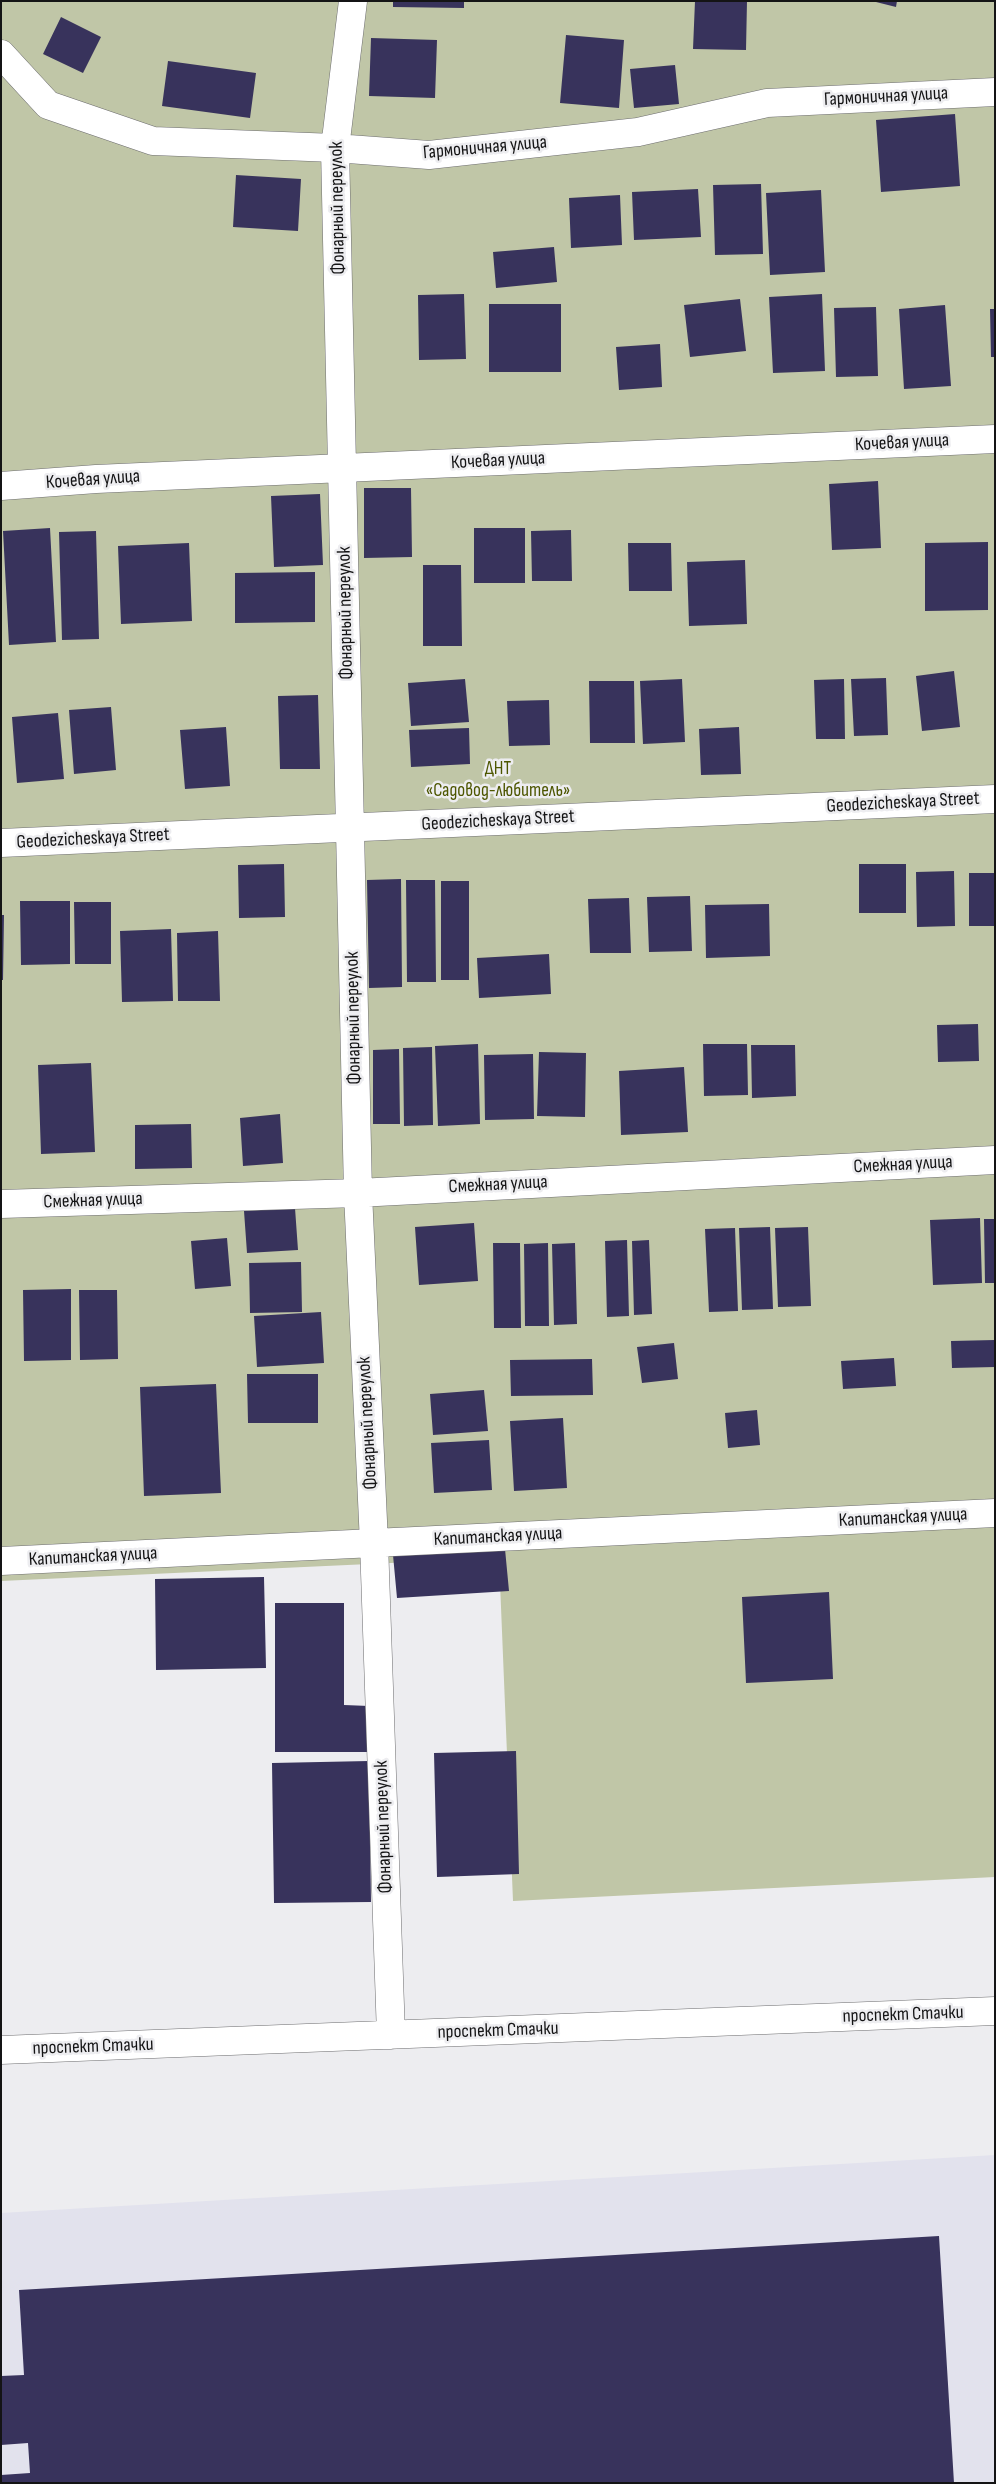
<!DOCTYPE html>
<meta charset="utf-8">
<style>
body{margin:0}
#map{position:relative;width:996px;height:2484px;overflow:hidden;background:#ededf0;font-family:"Sofia Sans Condensed",sans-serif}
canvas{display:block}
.frame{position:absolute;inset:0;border:2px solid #141415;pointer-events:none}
</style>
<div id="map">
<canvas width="996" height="2484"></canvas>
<div class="frame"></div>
</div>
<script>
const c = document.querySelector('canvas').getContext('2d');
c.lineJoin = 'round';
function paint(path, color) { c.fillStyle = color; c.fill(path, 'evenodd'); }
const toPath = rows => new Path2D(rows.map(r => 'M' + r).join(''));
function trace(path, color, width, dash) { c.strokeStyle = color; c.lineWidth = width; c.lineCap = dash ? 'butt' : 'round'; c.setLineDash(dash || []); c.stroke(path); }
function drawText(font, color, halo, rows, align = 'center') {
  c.font = font + ' "Sofia Sans Condensed",sans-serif'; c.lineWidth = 5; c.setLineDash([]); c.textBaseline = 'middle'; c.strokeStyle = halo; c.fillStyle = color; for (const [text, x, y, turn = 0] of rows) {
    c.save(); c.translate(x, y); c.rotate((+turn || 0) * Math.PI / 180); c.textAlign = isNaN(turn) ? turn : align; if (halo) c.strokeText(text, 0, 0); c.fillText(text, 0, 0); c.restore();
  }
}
paint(toPath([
 [995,2155,995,2483,1,2483,1,2213]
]), '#e2e2ed');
paint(toPath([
 [1,1,995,1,995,1877,513,1901,499,1558,1,1581]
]), '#c0c6a7');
paint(toPath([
 [393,1,464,1,464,8,393,7],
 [695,1,747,1,746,50,693,49],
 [872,1,897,1,896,7],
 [61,17,101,37,83,73,43,54],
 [566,35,624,40,619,108,560,103],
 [371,38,437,40,435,98,369,96],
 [168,61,256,73,250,118,162,106],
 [675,65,679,104,634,108,630,69],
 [955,114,960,186,881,192,876,120],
 [236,175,301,179,298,231,233,227],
 [761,184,763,254,715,255,713,185],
 [698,189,701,237,634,240,632,192],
 [821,190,825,272,770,275,766,193],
 [620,195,622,245,571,248,569,198],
 [554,247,557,282,496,288,493,252],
 [464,294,466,359,419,360,418,295],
 [822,294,825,371,773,373,769,297],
 [740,299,746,351,690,357,684,305],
 [489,304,561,304,561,372,489,372],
 [945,305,951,386,904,389,899,309],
 [876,307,878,376,836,377,834,308],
 [990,309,995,309,995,357,991,357],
 [660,344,662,387,619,390,616,347],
 [878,481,881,548,832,550,829,484],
 [364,488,411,488,412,557,364,558],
 [320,494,323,565,274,567,271,496],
 [50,528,56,642,9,645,3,531],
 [474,528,525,528,525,583,474,583],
 [571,530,572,581,532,581,531,531],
 [96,531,99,639,62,640,59,532],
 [988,542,988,610,925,611,925,543],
 [189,543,192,621,121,624,118,546],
 [628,543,671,543,672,591,629,591],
 [745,560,747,624,689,626,687,562],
 [423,565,461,565,462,646,423,646],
 [315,572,315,622,235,623,235,573],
 [954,671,960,727,922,731,916,676],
 [886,678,888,735,854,736,851,679],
 [465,679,469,722,411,726,408,683],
 [682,679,685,742,643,744,640,681],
 [844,679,845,739,816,739,814,680],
 [589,681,634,681,635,743,590,743],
 [318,695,320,769,280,769,278,696],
 [549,700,550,745,509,746,507,701],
 [111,707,116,770,74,774,69,710],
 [58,713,64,779,17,783,12,717],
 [226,727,230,786,185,789,180,730],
 [739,727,741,774,701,775,699,729],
 [469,728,470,764,411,767,409,730],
 [284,864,285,917,239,918,238,865],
 [859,864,906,864,906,913,859,913],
 [954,871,955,926,917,927,916,872],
 [969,873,995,873,995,926,969,926],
 [401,879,402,987,369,988,367,880],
 [406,880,435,880,436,982,407,982],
 [441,881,469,881,469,980,441,980],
 [690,896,692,951,649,952,647,897],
 [629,898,631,953,590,953,588,899],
 [20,901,70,901,70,964,21,965],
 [74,902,111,902,111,964,75,964],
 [769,904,770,956,706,958,705,905],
 [1,915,4,915,3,980,1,980],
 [171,929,173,1001,122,1002,120,931],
 [218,931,220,1001,178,1001,177,933],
 [549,954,551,994,479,998,477,958],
 [978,1024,979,1061,938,1062,937,1025],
 [478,1044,480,1124,438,1126,435,1046],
 [703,1044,747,1044,748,1095,704,1096],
 [751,1045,795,1045,796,1096,752,1098],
 [432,1047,433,1125,404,1126,403,1048],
 [399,1049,400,1124,373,1124,373,1050],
 [539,1052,586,1053,585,1117,537,1116],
 [533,1054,534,1119,485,1120,484,1055],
 [91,1063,95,1152,41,1154,38,1065],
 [684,1067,688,1132,621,1135,619,1071],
 [280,1114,283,1163,243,1166,240,1118],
 [191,1124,192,1168,135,1169,135,1125],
 [295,1208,298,1250,247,1253,244,1211],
 [980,1218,982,1283,933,1285,930,1220],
 [984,1219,995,1219,995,1283,985,1283],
 [474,1223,478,1281,419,1285,415,1227],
 [770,1227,773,1309,742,1310,739,1228],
 [808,1227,811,1306,778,1307,775,1228],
 [735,1228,738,1311,709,1312,705,1229],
 [227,1238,231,1286,195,1289,191,1241],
 [627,1240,629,1316,607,1317,605,1241],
 [649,1240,652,1314,634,1315,632,1241],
 [493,1243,520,1243,521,1328,494,1328],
 [548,1243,549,1326,525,1326,524,1244],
 [575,1243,577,1324,554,1325,552,1244],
 [301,1262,302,1312,250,1313,249,1263],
 [71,1289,71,1360,24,1361,23,1290],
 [79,1290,117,1290,118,1359,80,1360],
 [321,1312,324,1363,257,1367,254,1316],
 [995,1340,995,1367,952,1368,951,1341],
 [674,1343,678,1379,642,1383,637,1347],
 [894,1358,896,1386,843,1389,841,1361],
 [592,1359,593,1395,511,1396,510,1360],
 [247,1374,318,1374,318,1423,248,1423],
 [216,1384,221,1493,144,1496,140,1387],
 [484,1390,488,1431,433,1435,430,1394],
 [757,1410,760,1445,728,1448,725,1413],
 [563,1418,567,1488,514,1491,510,1421],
 [489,1440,492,1490,434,1493,431,1443],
 [505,1549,509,1591,397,1598,393,1555],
 [264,1577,266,1668,156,1670,155,1579],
 [829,1592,833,1679,746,1683,742,1597],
 [275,1603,344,1603,344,1705,369,1706,369,1752,275,1752],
 [516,1751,519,1874,437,1877,434,1753],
 [369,1761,371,1902,274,1903,272,1763],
 [939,2236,954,2483,1,2483,1,2475,30,2473,28,2443,1,2445,1,2376,24,2375,19,2290]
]), '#38335c');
const minor = toPath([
 [353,1,335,148,358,1193,374,1543,391,2035],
 [1,54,48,105,153,141,335,148,429,155,638,132,767,103,995,92],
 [1,486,96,479,995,439],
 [1,843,995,799],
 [1,1204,358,1193,995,1160],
 [1,1561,995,1513],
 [1,2050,995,2011]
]);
trace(minor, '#6d6d6f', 29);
trace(minor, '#fff', 28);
drawText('19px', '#141415', '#ededf0', [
 ["Гармоничная улица",886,97,-3],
 ["Гармоничная улица",485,148,-5],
 ["Фонарный переулок",338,208,-91],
 ["Кочевая улица",902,443,-3],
 ["Кочевая улица",498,461,-3],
 ["Кочевая улица",93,480,-4],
 ["Фонарный переулок",346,613,-91],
 ["Geodezicheskaya Street",903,803,-3],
 ["Geodezicheskaya Street",498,821,-3],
 ["Geodezicheskaya Street",93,839,-3],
 ["Фонарный переулок",354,1018,-91],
 ["Смежная улица",903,1165,-3],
 ["Смежная улица",498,1185,-3],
 ["Смежная улица",93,1201,-2],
 ["Фонарный переулок",368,1423,-93],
 ["Капитанская улица",903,1518,-3],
 ["Капитанская улица",498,1537,-3],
 ["Капитанская улица",93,1557,-3],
 ["Фонарный переулок",384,1827,-92],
 ["проспект Стачки",903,2015,-2],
 ["проспект Стачки",498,2031,-2],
 ["проспект Стачки",93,2047,-2]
]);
drawText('19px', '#4d5600', '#ededf0', [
 ["ДНТ",498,769],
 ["«Садовод-любитель»",498,791]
]);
</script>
